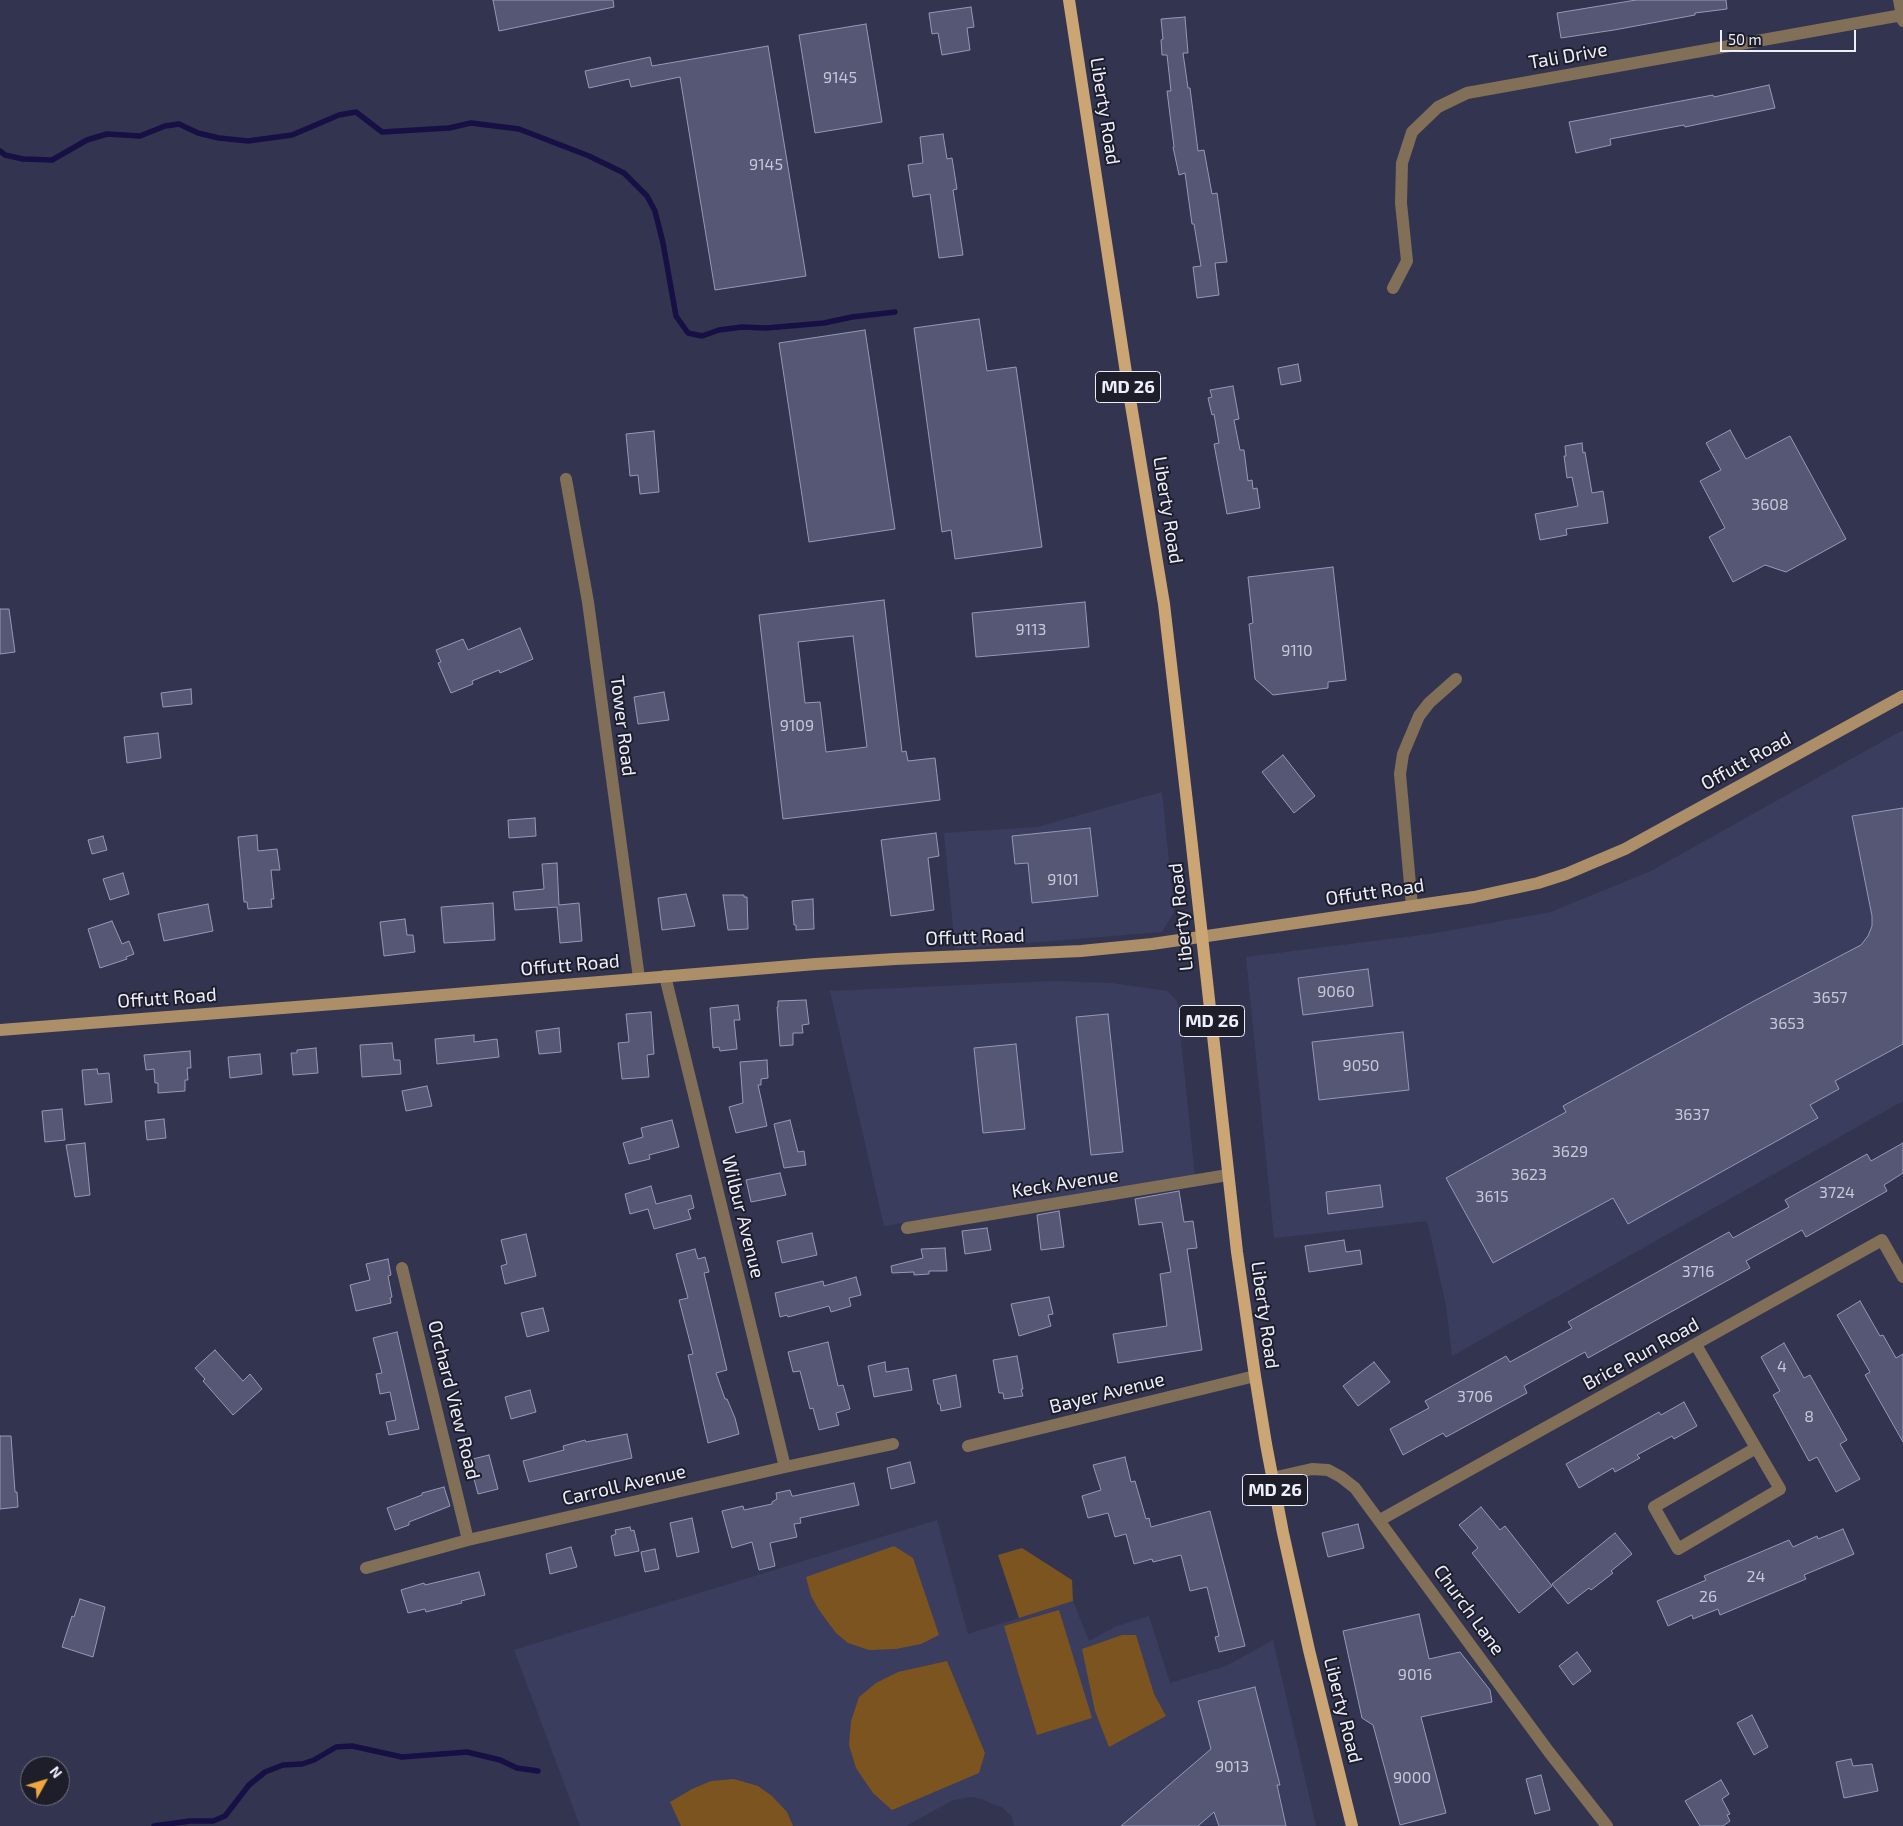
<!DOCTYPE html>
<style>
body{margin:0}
#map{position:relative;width:1903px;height:1826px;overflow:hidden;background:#333550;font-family:"Exo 2",sans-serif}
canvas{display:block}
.north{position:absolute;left:20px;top:1756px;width:50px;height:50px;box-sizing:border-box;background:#1d1e2a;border:1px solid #70717e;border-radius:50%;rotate:51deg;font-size:14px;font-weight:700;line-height:20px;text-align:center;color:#eceefc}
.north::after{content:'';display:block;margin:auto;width:18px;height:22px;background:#f0a63e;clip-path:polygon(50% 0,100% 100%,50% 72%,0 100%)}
.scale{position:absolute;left:1720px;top:30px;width:136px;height:22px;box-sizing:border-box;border:2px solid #eceefc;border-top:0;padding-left:6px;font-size:15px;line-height:18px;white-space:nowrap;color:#eceefc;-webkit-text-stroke:4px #1d1e2a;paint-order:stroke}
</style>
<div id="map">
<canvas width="1903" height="1826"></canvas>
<div class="north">N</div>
<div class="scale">50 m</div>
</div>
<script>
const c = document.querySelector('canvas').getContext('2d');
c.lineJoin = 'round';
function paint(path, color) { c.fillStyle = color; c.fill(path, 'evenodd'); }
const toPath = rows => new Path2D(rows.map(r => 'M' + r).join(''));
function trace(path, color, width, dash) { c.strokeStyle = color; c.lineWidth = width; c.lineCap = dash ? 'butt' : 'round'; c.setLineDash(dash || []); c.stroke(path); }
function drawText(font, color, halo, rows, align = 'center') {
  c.font = font + ' "Exo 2",sans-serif'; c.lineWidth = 4; c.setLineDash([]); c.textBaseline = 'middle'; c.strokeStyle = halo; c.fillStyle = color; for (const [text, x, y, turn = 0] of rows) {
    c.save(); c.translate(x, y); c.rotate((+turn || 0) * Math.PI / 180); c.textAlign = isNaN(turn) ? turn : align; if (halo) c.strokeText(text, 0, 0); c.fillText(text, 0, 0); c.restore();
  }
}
paint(toPath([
 [1903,730,1903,1101,1452,1356,1446,1305,1427,1221,1274,1238,1246,957,1430,934,1551,912,1651,871],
 [1162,792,1174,912,1162,932,955,949,944,833,1037,827],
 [1055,981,1111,983,1167,991,1177,1001,1195,1177,884,1226,830,991],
 [937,1520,968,1634,1073,1601,1089,1641,1117,1626,1149,1616,1170,1683,1226,1666,1273,1640,1316,1826,1014,1826,1012,1817,1003,1808,981,1799,971,1797,953,1800,906,1826,580,1826,514,1650]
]), '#3b3d5e');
paint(toPath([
 [894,1546,913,1558,939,1635,921,1644,896,1649,869,1650,848,1643,836,1633,819,1610,811,1596,806,1577],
 [1022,1548,1072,1580,1073,1601,1019,1618,998,1555],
 [1059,1610,1092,1718,1037,1735,1004,1626],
 [1122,1635,1136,1635,1154,1694,1166,1716,1109,1747,1095,1711,1082,1649],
 [947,1661,985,1753,979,1773,892,1810,873,1793,856,1768,849,1745,851,1721,859,1697,876,1683,898,1672],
 [734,1779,758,1786,772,1796,787,1812,793,1826,681,1826,670,1802,692,1789,711,1781]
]), '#7b541f');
trace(toPath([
 [0,151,5,155,23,159,52,160,87,140,107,134,140,136,165,126,179,124,198,133,219,138,248,141,292,135,339,115,356,112,382,132,449,128,471,123,519,129,589,156,624,173,647,196,655,211,663,243,676,316,688,333,702,336,719,330,742,327,766,328,824,323,852,317,895,312],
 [154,1826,190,1821,213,1821,225,1816,249,1785,265,1772,283,1765,302,1764,314,1760,336,1747,352,1746,402,1757,467,1752,500,1760,517,1768,538,1771]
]), '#171044', 5.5);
const building = toPath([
 [493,0,613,0,614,7,499,31,493,0],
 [1636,0,1726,0,1727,9,1695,13,1695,15,1614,30,1561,38,1557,13,1636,0],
 [971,7,974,27,967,28,970,50,942,55,938,33,932,34,929,13,971,7],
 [1185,17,1188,53,1183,53,1188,88,1190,88,1198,151,1204,150,1212,194,1217,193,1227,262,1215,263,1219,295,1197,298,1193,267,1201,266,1194,224,1192,224,1185,173,1179,175,1173,147,1174,147,1167,91,1171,91,1167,55,1162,55,1161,40,1163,39,1161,19,1185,17],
 [866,24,882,122,815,133,799,35,866,24],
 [768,46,806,276,715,290,680,77,631,87,629,79,589,88,585,71,650,57,652,66,768,46],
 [1769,85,1775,108,1685,127,1684,125,1610,139,1611,145,1576,153,1569,122,1713,95,1714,97,1769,85],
 [943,134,947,159,952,158,957,189,953,190,963,255,939,258,930,194,913,197,908,165,923,163,920,137,943,134],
 [979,319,987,371,1016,367,1042,547,955,559,951,530,942,532,914,328,979,319],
 [865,330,895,529,809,542,779,343,865,330],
 [1298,364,1301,381,1281,385,1278,368,1298,364],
 [1233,386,1239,419,1234,420,1240,450,1244,450,1248,481,1252,480,1253,489,1257,488,1260,508,1227,514,1214,444,1219,443,1214,414,1212,415,1208,398,1212,397,1210,390,1233,386],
 [1730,430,1746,459,1790,436,1846,539,1786,572,1765,565,1733,582,1709,537,1725,528,1700,481,1721,470,1706,443,1730,430],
 [654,431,659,492,640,494,638,475,630,476,626,434,654,431],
 [1582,443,1583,453,1585,452,1592,493,1603,491,1608,523,1566,529,1567,535,1540,540,1535,514,1578,506,1572,477,1567,478,1564,456,1566,456,1565,446,1582,443],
 [1333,567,1346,680,1328,682,1328,688,1273,695,1255,679,1249,624,1253,623,1248,577,1333,567],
 [884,600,902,752,906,751,908,761,935,758,940,800,783,819,759,615,884,600],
 [853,636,867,747,826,752,820,702,805,703,798,642,853,636],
 [1085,602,1089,647,976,657,972,613,1085,602],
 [0,609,9,609,15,652,0,654,0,609],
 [520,628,533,659,500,673,499,670,472,681,473,684,451,693,438,663,441,662,436,650,463,639,468,650,520,628],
 [191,689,192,704,163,707,161,693,191,689],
 [664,692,669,720,638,724,634,697,664,692],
 [158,733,161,758,127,763,124,737,158,733],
 [1283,755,1315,796,1294,813,1262,772,1283,755],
 [1903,808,1903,1044,1835,1081,1839,1089,1810,1105,1818,1118,1628,1224,1613,1198,1493,1263,1446,1178,1566,1112,1563,1106,1754,1001,1861,945,1868,936,1872,926,1872,916,1852,816,1903,808],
 [535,818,536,836,509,838,508,820,535,818],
 [1090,828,1098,896,1032,903,1028,863,1015,864,1012,836,1090,828],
 [936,833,939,856,928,858,934,910,891,916,881,840,936,833],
 [257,835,258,851,277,849,280,870,271,870,274,899,271,899,272,907,248,909,247,902,244,902,238,837,257,835],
 [103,836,107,850,92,854,88,840,103,836],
 [557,863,559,905,579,903,582,941,560,943,557,907,515,910,513,892,544,889,542,864,557,863],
 [123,873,129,894,110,900,103,879,123,873],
 [686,894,695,926,662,930,658,898,686,894],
 [723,895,744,895,744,897,747,897,748,929,728,930,723,895],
 [813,899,814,929,796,930,796,925,794,925,792,901,813,899],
 [493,903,495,940,444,943,441,907,493,903],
 [208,904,213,931,164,941,158,914,208,904],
 [405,919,407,935,413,935,415,952,384,956,380,922,405,919],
 [112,921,122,944,129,941,134,954,126,957,127,959,100,968,88,929,112,921],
 [1368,969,1373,1006,1303,1015,1298,978,1368,969],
 [806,1000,809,1024,802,1025,803,1033,793,1033,793,1045,780,1046,777,1007,778,1007,778,1001,806,1000],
 [738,1005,740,1020,734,1020,737,1049,720,1051,719,1047,713,1048,710,1008,738,1005],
 [651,1012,654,1054,647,1055,649,1077,622,1079,618,1043,629,1042,626,1014,651,1012],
 [1108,1014,1123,1152,1091,1155,1076,1017,1108,1014],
 [559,1028,561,1052,539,1054,536,1031,559,1028],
 [1403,1032,1409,1090,1319,1100,1312,1042,1403,1032],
 [474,1035,474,1042,497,1039,499,1057,437,1064,435,1039,474,1035],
 [392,1043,394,1060,400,1060,401,1074,362,1077,360,1045,392,1043],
 [1016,1044,1025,1129,983,1133,974,1048,1016,1044],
 [316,1048,318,1073,293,1075,291,1053,297,1053,297,1050,316,1048],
 [190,1051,191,1068,187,1068,188,1080,185,1080,185,1091,158,1093,158,1083,155,1083,154,1069,146,1070,144,1055,190,1051],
 [260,1054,262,1074,230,1078,228,1057,260,1054],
 [767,1060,768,1078,761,1079,761,1085,758,1085,767,1126,736,1133,729,1107,743,1103,740,1062,767,1060],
 [97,1069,98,1074,109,1073,112,1102,85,1105,82,1070,97,1069],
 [427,1086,432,1106,406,1111,402,1091,427,1086],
 [62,1109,65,1140,45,1142,42,1111,62,1109],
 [164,1119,166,1138,147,1140,145,1121,164,1119],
 [672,1120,679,1147,649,1155,650,1159,629,1164,623,1143,643,1137,641,1128,672,1120],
 [790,1120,798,1152,804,1151,806,1165,784,1168,774,1124,790,1120],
 [85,1143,90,1195,75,1197,66,1145,85,1143],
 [1903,1143,1903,1173,1884,1185,1887,1191,1806,1237,1802,1230,1746,1261,1750,1268,1588,1358,1585,1352,1524,1386,1527,1393,1446,1437,1443,1433,1403,1455,1390,1429,1429,1408,1425,1401,1506,1356,1510,1362,1572,1328,1568,1322,1729,1232,1733,1238,1789,1207,1785,1200,1867,1154,1871,1161,1903,1143],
 [780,1173,786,1195,751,1202,746,1180,780,1173],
 [1380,1185,1383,1207,1328,1214,1326,1192,1380,1185],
 [651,1186,656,1204,691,1195,694,1208,688,1210,691,1219,654,1229,648,1209,630,1214,625,1194,651,1186],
 [1179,1191,1184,1222,1193,1221,1197,1248,1187,1249,1202,1350,1118,1363,1113,1334,1167,1326,1160,1274,1171,1272,1162,1222,1139,1225,1135,1199,1179,1191],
 [1059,1211,1064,1247,1041,1250,1037,1215,1059,1211],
 [987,1228,991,1250,965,1254,962,1231,987,1228],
 [812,1233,817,1255,782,1263,777,1241,812,1233],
 [526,1234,536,1276,505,1284,501,1266,507,1264,501,1240,526,1234],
 [1344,1240,1346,1252,1360,1250,1362,1264,1309,1272,1305,1246,1344,1240],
 [945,1248,947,1271,929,1271,929,1274,914,1275,914,1272,892,1273,891,1266,923,1258,921,1249,945,1248],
 [695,1249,698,1259,705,1257,709,1272,704,1273,727,1370,716,1373,725,1399,727,1399,735,1418,739,1434,708,1443,688,1355,693,1354,679,1300,688,1298,676,1254,695,1249],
 [388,1259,391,1275,388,1276,392,1297,390,1298,391,1303,356,1311,350,1285,370,1280,366,1264,388,1259],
 [856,1277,861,1295,849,1298,851,1306,831,1312,829,1306,788,1317,787,1315,780,1317,775,1293,823,1281,824,1286,856,1277],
 [1049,1297,1053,1314,1048,1315,1051,1326,1019,1336,1011,1304,1049,1297],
 [1860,1301,1880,1336,1883,1335,1896,1358,1903,1354,1903,1442,1865,1375,1870,1372,1837,1315,1860,1301],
 [543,1308,549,1331,527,1337,521,1313,543,1308],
 [397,1332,419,1429,389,1435,386,1422,396,1420,390,1392,380,1394,376,1374,382,1373,373,1338,397,1332],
 [828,1342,838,1386,843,1385,850,1409,836,1413,839,1425,819,1430,813,1408,810,1409,800,1371,793,1372,788,1352,828,1342],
 [1784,1343,1804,1378,1810,1375,1847,1440,1840,1444,1860,1479,1836,1492,1817,1457,1809,1461,1773,1395,1780,1391,1761,1357,1784,1343],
 [215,1350,243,1381,250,1374,262,1389,233,1415,203,1381,205,1379,195,1368,215,1350],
 [1017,1356,1023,1389,1021,1389,1023,1396,1004,1399,1003,1393,999,1393,993,1360,1017,1356],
 [885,1362,886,1372,908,1368,912,1390,874,1397,868,1366,885,1362],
 [1374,1362,1390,1382,1358,1406,1343,1386,1374,1362],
 [956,1375,961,1407,941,1411,940,1404,938,1404,933,1380,956,1375],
 [530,1390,536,1412,511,1419,505,1397,530,1390],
 [1684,1402,1697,1426,1674,1439,1672,1436,1637,1455,1640,1458,1615,1472,1613,1468,1579,1488,1566,1464,1659,1412,1661,1415,1684,1402],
 [627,1434,632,1458,529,1482,523,1461,564,1450,563,1446,585,1440,586,1442,627,1434],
 [0,1436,11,1436,15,1492,17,1492,18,1507,0,1509,0,1436],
 [489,1455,498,1489,478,1494,469,1460,489,1455],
 [1125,1457,1131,1482,1135,1481,1146,1519,1149,1518,1151,1527,1210,1511,1245,1646,1219,1652,1215,1637,1219,1636,1207,1587,1190,1591,1181,1555,1153,1562,1152,1559,1134,1564,1126,1534,1115,1537,1108,1513,1088,1518,1082,1496,1101,1490,1093,1465,1125,1457],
 [910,1462,915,1483,891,1489,887,1468,910,1462],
 [854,1483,859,1505,800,1518,801,1523,794,1524,797,1537,770,1543,775,1566,759,1570,752,1542,732,1548,722,1511,743,1506,744,1510,772,1504,772,1502,777,1499,776,1493,790,1490,792,1496,794,1496,854,1483],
 [444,1487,450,1506,409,1522,409,1525,395,1530,387,1508,422,1495,422,1493,444,1487],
 [1481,1507,1500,1530,1505,1526,1552,1586,1519,1613,1472,1553,1478,1548,1459,1525,1481,1507],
 [692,1518,699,1552,677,1557,670,1523,692,1518],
 [1358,1524,1364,1548,1328,1557,1322,1533,1358,1524],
 [630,1527,631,1531,634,1530,639,1551,615,1556,611,1536,616,1534,615,1530,630,1527],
 [1843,1529,1854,1554,1804,1575,1806,1579,1720,1615,1718,1609,1693,1619,1692,1615,1668,1626,1657,1601,1706,1580,1704,1576,1789,1540,1793,1547,1817,1536,1818,1539,1843,1529],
 [1615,1533,1632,1554,1611,1571,1613,1573,1591,1590,1589,1588,1568,1604,1552,1584,1615,1533],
 [571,1547,577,1567,550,1574,546,1554,571,1547],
 [655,1549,659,1569,645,1572,641,1552,655,1549],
 [479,1572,485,1595,461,1601,462,1603,426,1612,425,1609,408,1613,401,1590,424,1583,425,1585,479,1572],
 [80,1599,105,1607,93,1657,62,1647,72,1616,74,1617,80,1599],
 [1419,1614,1429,1659,1460,1652,1490,1690,1492,1702,1421,1717,1446,1813,1400,1825,1373,1725,1362,1718,1343,1631,1419,1614],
 [1577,1652,1591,1671,1573,1685,1559,1666,1577,1652],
 [1255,1687,1280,1785,1277,1785,1286,1826,1219,1826,1214,1812,1198,1826,1121,1826,1211,1749,1198,1701,1255,1687],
 [1752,1715,1768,1747,1754,1755,1737,1723,1752,1715],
 [1851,1759,1853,1766,1872,1764,1878,1791,1844,1798,1836,1762,1851,1759],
 [1541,1775,1550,1810,1535,1814,1526,1779,1541,1775],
 [1721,1780,1729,1794,1722,1799,1730,1814,1727,1815,1730,1821,1723,1826,1700,1826,1685,1801,1721,1780]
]);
paint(building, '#555774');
trace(building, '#9598b8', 1);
trace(toPath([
 [1899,0,1903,21],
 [1393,288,1407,261,1401,203,1402,163,1412,132,1438,107,1467,93,1902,15],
 [566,479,588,602,639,978],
 [1412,906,1400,774,1403,754,1419,716,1429,703,1456,679],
 [665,976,785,1467],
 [907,1228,1228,1175],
 [402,1268,468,1540],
 [1696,1345,1780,1489,1678,1549,1654,1507,1756,1448],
 [968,1446,1255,1376],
 [1272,1478,1312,1469,1328,1470,1341,1477,1355,1488,1549,1752,1607,1826],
 [1380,1520,1882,1240,1903,1277],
 [366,1568,468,1540,785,1467,893,1444]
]), '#826f58', 12);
trace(toPath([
 [0,1030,347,1003,816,964,895,959,1081,951,1152,944,1474,897,1538,883,1566,874,1625,849,1903,696]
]), '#ac8e68', 12);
trace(toPath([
 [1069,0,1130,399,1164,604,1190,828,1237,1252,1255,1376,1266,1444,1283,1533,1309,1650,1352,1826]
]), '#cca575', 12);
drawText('16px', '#c6c8da', null, [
 ["9145",840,78],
 ["9145",766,165],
 ["3608",1770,505],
 ["9113",1031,630],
 ["9110",1297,651],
 ["9109",797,726],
 ["9101",1063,880],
 ["9060",1336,992],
 ["3657",1830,998],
 ["3653",1787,1024],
 ["9050",1361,1066],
 ["3637",1692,1115],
 ["3629",1570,1152],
 ["3623",1529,1175],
 ["3724",1837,1193],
 ["3615",1492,1197],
 ["3716",1698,1272],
 ["4",1782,1367],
 ["3706",1475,1397],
 ["8",1809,1417],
 ["24",1756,1577],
 ["26",1708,1597],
 ["9016",1415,1675],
 ["9013",1232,1767],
 ["9000",1412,1778]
]);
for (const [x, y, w] of [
 [1128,387,65],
 [1212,1021,65],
 [1275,1490,65]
]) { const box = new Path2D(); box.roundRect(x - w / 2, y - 15.5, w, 31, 4); c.fillStyle = '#1d1e2a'; c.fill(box); trace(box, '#eceefc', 1); }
drawText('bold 18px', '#eceefc', null, [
 ["MD 26",1128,387],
 ["MD 26",1212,1021],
 ["MD 26",1275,1490]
]);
drawText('19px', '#eceefc', '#1d1e2a', [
 ["Tali Drive",1568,56,-10],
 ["Liberty Road",1105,111,81],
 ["Liberty Road",1168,510,81],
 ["Tower Road",623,726,83],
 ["Offutt Road",1746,761,-29],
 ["Offutt Road",1375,892,-8],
 ["Liberty Road",1181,917,-96],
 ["Offutt Road",975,937,-2],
 ["Offutt Road",570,965,-5],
 ["Offutt Road",167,998,-4],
 ["Keck Avenue",1065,1183,-9],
 ["Wilbur Avenue",743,1217,76],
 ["Liberty Road",1265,1315,82],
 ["Brice Run Road",1641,1354,-29],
 ["Bayer Avenue",1107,1393,-14],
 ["Orchard View Road",454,1400,76],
 ["Carroll Avenue",624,1485,-13],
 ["Church Lane",1469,1610,54],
 ["Liberty Road",1343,1710,76]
]);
</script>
